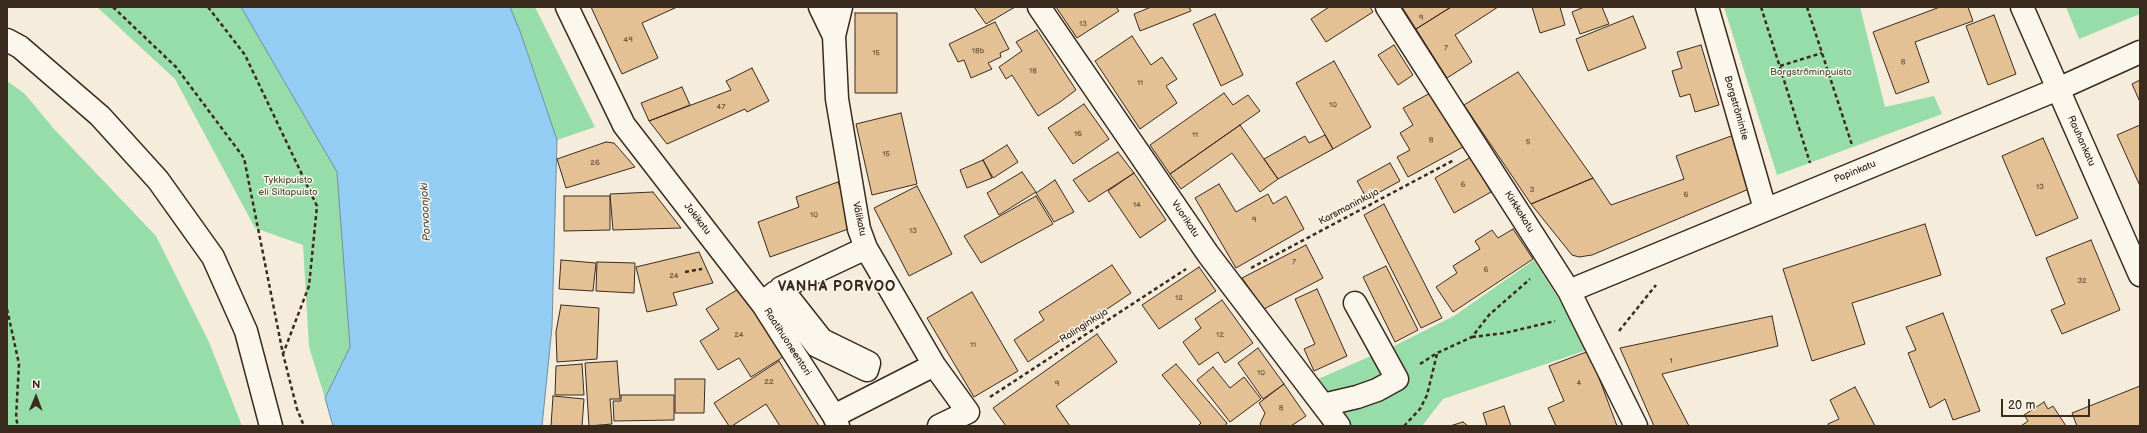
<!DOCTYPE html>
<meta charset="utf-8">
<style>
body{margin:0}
#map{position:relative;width:2147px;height:433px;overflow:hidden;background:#f6ecdb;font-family:"Balsamiq Sans",sans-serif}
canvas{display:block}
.frame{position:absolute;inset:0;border:8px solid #3b2a1e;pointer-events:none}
.north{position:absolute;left:16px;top:377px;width:40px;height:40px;-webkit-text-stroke:3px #fbf7ec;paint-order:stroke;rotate:1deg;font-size:11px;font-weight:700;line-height:16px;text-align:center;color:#3b2a1e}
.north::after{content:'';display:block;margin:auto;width:14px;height:18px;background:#3b2a1e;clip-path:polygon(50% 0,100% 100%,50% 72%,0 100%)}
.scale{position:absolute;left:2001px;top:399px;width:89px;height:18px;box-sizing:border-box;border:2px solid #3b2a1e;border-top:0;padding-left:5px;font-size:12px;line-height:14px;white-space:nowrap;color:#3b2a1e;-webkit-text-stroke:3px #fbf7ec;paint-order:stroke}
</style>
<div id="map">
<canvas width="2147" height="433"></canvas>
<div class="frame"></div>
<div class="north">N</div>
<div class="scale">20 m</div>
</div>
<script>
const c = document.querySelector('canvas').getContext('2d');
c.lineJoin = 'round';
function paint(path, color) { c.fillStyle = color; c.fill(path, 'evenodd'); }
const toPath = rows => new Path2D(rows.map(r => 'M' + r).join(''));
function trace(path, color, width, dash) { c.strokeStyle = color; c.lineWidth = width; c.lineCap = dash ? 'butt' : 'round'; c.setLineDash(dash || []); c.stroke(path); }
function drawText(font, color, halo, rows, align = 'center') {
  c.font = font + ' "Balsamiq Sans",sans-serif'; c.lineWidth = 3; c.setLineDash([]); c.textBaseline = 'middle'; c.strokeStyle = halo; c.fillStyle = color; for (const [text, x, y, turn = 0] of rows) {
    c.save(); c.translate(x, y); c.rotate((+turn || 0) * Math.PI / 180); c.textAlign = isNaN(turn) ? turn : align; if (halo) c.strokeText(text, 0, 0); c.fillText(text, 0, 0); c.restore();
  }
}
paint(toPath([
 [97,7,241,7,337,172,350,347,325,398,309,347,303,245,255,228,175,79],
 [510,7,535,7,595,127,557,140,520,31],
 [1724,7,1860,7,1885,107,1934,96,1942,114,1777,175],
 [2066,7,2140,7,2140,14,2079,39],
 [7,81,25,94,54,129,156,236,209,342,242,426,7,426],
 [1534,260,1584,339,1587,350,1443,399,1422,426,1351,426,1316,380,1396,345,1454,316]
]), '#97dda9');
const water = toPath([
 [241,7,510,7,520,31,557,140,552,327,542,426,333,426,325,398,350,347,337,172,241,7]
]);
paint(water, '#93cdf3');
trace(water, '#708c9e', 1);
const building = toPath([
 [591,7,677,7,642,23,658,58,622,74,591,7],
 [974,7,1015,7,986,24,974,7],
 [1056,7,1116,7,1119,11,1077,38,1056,7],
 [1151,7,1189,7,1191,11,1140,31,1134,14,1151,7],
 [1329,7,1370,7,1373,12,1326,42,1311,19,1329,7],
 [1402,7,1451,7,1416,29,1402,7],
 [1451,7,1498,7,1455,35,1472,62,1447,78,1416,29,1451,7],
 [1532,7,1560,7,1565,25,1540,33,1532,7],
 [1584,7,1602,7,1609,24,1580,34,1572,12,1584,7],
 [1940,7,1968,7,1973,21,1915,42,1929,82,1896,94,1873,32,1940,7],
 [855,13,897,13,897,93,855,93,855,13],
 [1215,14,1243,75,1221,86,1193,24,1215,14],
 [1994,15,2016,74,1988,85,1966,26,1994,15],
 [1633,16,1646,48,1588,71,1576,39,1633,16],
 [995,22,1009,49,1000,53,1001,57,988,63,992,69,971,78,964,60,958,62,949,44,995,22],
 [1037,30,1076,90,1060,102,1038,116,1012,75,1006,79,999,67,1022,51,1016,42,1037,30],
 [1132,36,1151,65,1162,57,1177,79,1166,86,1177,103,1140,129,1095,61,1132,36],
 [1394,45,1413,75,1398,85,1378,55,1394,45],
 [1701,45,1719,105,1695,112,1690,94,1680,97,1672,71,1682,68,1677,52,1701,45],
 [1334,61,1371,127,1333,149,1296,83,1334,61],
 [752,68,769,101,747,112,745,109,667,144,649,121,731,90,726,81,752,68],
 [1518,72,1593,178,1531,204,1464,105,1518,72],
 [2140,80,2140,102,2132,84,2140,80],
 [682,87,690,105,649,121,641,103,682,87],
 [1432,92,1463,147,1408,177,1397,157,1410,150,1400,133,1413,125,1403,108,1432,92],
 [1224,93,1233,105,1248,95,1260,111,1170,174,1150,145,1224,93],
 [1084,104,1109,139,1073,164,1048,128,1084,104],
 [901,113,917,184,872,195,856,124,901,113],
 [1240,125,1278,179,1260,192,1232,153,1181,189,1170,174,1240,125],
 [2140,125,2140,186,2117,135,2140,125],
 [1325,135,1333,149,1278,179,1264,159,1305,136,1309,143,1325,135],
 [1734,135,1749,189,1592,255,1579,257,1572,255,1531,204,1593,178,1611,205,1684,179,1676,156,1734,135],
 [2043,138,2078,218,2036,236,2002,156,2043,138],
 [606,142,614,143,635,167,566,188,557,159,606,142],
 [1007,145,1018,162,993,178,983,160,1007,145],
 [1118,152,1134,173,1089,202,1073,180,1118,152],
 [1471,157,1491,192,1454,213,1435,178,1471,157],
 [983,160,992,178,967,188,960,170,983,160],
 [1390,163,1400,181,1367,199,1357,181,1390,163],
 [1022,172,1036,192,999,215,987,193,1022,172],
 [1134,173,1166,220,1140,238,1108,191,1134,173],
 [1055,180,1074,212,1054,222,1036,193,1055,180],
 [838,182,854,227,770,257,758,222,799,207,796,197,838,182],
 [1219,184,1236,212,1268,194,1273,204,1286,196,1304,229,1236,268,1195,198,1219,184],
 [917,186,952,254,909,276,874,208,917,186],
 [653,192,681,228,613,230,610,194,653,192],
 [564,196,610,196,610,230,564,231,564,196],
 [1036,196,1053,224,981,263,964,236,1036,196],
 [1384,204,1442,318,1421,328,1364,215,1384,204],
 [1925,224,1941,275,1852,303,1865,344,1812,361,1783,269,1925,224],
 [1513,229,1533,259,1453,312,1436,287,1457,273,1453,266,1480,249,1475,241,1492,230,1498,238,1513,229],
 [2091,240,2120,310,2062,334,2051,310,2065,304,2046,258,2091,240],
 [1306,245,1323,278,1264,309,1242,278,1306,245],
 [699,252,713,283,673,293,677,305,647,312,636,267,699,252],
 [561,260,596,263,593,291,559,289,561,260],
 [597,262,635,263,634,293,596,291,597,262],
 [1112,265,1131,293,1028,362,1014,340,1044,320,1039,312,1112,265],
 [1386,266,1418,330,1395,342,1363,277,1386,266],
 [1199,267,1216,291,1159,329,1142,305,1199,267],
 [740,288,783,357,751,377,739,358,718,370,700,341,719,329,706,309,740,288],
 [1317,289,1347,356,1314,371,1304,349,1315,344,1295,299,1317,289],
 [972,292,1018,371,974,397,927,318,972,292],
 [1222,300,1253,343,1225,363,1218,352,1199,365,1183,342,1201,328,1195,319,1222,300],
 [561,305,599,308,597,359,557,362,556,332,561,305],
 [1943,313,1980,411,1953,420,1945,399,1930,408,1908,353,1916,350,1906,327,1943,313],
 [1772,316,1778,346,1662,374,1689,426,1654,426,1620,348,1772,316],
 [1097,334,1117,362,1056,406,1070,426,1006,426,993,408,1097,334],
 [1258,348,1284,384,1263,399,1238,363,1258,348],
 [1589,351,1617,426,1556,426,1548,408,1564,401,1549,366,1589,351],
 [617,361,620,399,610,399,612,424,589,426,585,363,617,361],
 [779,361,819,426,780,426,766,404,732,426,729,426,714,403,779,361],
 [582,364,584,395,555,395,556,366,582,364],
 [1176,364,1227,423,1225,426,1198,426,1201,423,1162,375,1176,364],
 [1213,367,1230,388,1244,377,1261,399,1230,422,1197,380,1213,367],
 [675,379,705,379,704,413,675,413,675,379],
 [1284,384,1306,416,1291,426,1262,426,1260,424,1265,413,1259,403,1284,384],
 [2140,386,2140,426,2077,426,2072,413,2140,386],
 [1855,387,1875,426,1829,426,1828,424,1839,419,1830,400,1855,387],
 [621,395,674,395,674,420,614,421,613,401,621,401,621,395],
 [553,396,584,399,582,426,551,426,553,396],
 [2044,402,2048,409,2053,406,2066,426,2021,426,2028,421,2024,415,2044,402],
 [1504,406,1511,426,1487,426,1483,413,1504,406],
 [1463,422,1468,426,1450,426,1463,422]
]);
paint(building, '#e4c095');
trace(building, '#3b2a1e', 1);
const minor = toPath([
 [567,7,624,125,771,315],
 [820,7,834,36,837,99,859,229,866,248,873,260],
 [1039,7,1208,254,1339,426],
 [1387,7,1569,291,1636,426],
 [1707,7,1765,209],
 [2022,7,2140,275],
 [834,36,841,7],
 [7,40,20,47,100,116,158,180,213,257,246,331,271,426],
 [1569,291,2058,89,2140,52],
 [1323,405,1357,397,1377,390,1397,379,1355,303],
 [834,416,934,365],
 [838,426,834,416,762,303,776,292,817,346,867,370,869,363,822,340,781,288,866,248,934,365,968,412,939,426]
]);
trace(minor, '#3b2a1e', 25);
trace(toPath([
 [113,7,176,67,244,158,283,354,297,409,304,426],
 [208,7,245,55,317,206,309,286,283,354],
 [1761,7,1810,163],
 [1807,7,1852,145],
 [1780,66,1822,53],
 [1251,268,1454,160],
 [685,272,702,269],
 [7,309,19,364,16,418,18,426],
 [1619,331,1656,285],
 [1472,337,1505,333,1555,321],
 [1420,364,1437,353,1472,337,1489,315,1530,279],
 [990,397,1186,269],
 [1404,426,1420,409,1427,395,1437,354]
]), '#3b2a1e', 2.5, [4, 3]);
trace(minor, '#fbf7ec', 22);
drawText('8px', '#65503c', null, [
 ["9",1421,18],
 ["13",1083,24],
 ["49",628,40],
 ["7",1446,48],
 ["18b",978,51],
 ["15",876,53],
 ["8",1903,62],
 ["18",1033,71],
 ["11",1140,83],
 ["10",1333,105],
 ["47",721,107],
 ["16",1078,134],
 ["11",1195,135],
 ["8",1431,140],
 ["5",1528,142],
 ["15",886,154],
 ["26",595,163],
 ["6",1463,185],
 ["13",2040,187],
 ["3",1532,190],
 ["6",1686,195],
 ["14",1137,205],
 ["10",814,215],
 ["9",1254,220],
 ["13",913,231],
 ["7",1294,262],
 ["6",1486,270],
 ["24",674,276],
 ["32",2082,281],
 ["12",1179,298],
 ["24",739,335],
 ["12",1220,335],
 ["11",973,345],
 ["1",1671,361],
 ["10",1261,373],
 ["22",769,382],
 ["4",1579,383],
 ["9",1057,384],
 ["8",1281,408]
]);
drawText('10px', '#525741', '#fbf7ec', [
 ["Borgströminpuisto",1811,72],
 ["Tykkipuisto",288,180],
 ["eli Siltapuisto",288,192]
]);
drawText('10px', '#3b2a1e', '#fbf7ec', [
 ["Borgströmintie",1736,108,74],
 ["Rauhankatu",2081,141,66],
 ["Papinkatu",1855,172,-22],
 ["Karsmaninkuja",1349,207,-28],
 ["Kirkkokatu",1519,212,58],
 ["Jokikatu",697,219,52],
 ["Välikatu",859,219,78],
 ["Vuorikatu",1185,219,56],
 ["Ralinginkuja",1084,326,-33],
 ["Raatihuoneentori",787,342,57]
]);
drawText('italic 11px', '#515353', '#fbf7ec', [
 ["Porvoonjoki",426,212,-93]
]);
c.letterSpacing = '1px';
drawText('bold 14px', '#3b2a1e', '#fbf7ec', [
 ["VANHA PORVOO",837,287]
]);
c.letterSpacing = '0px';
</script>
